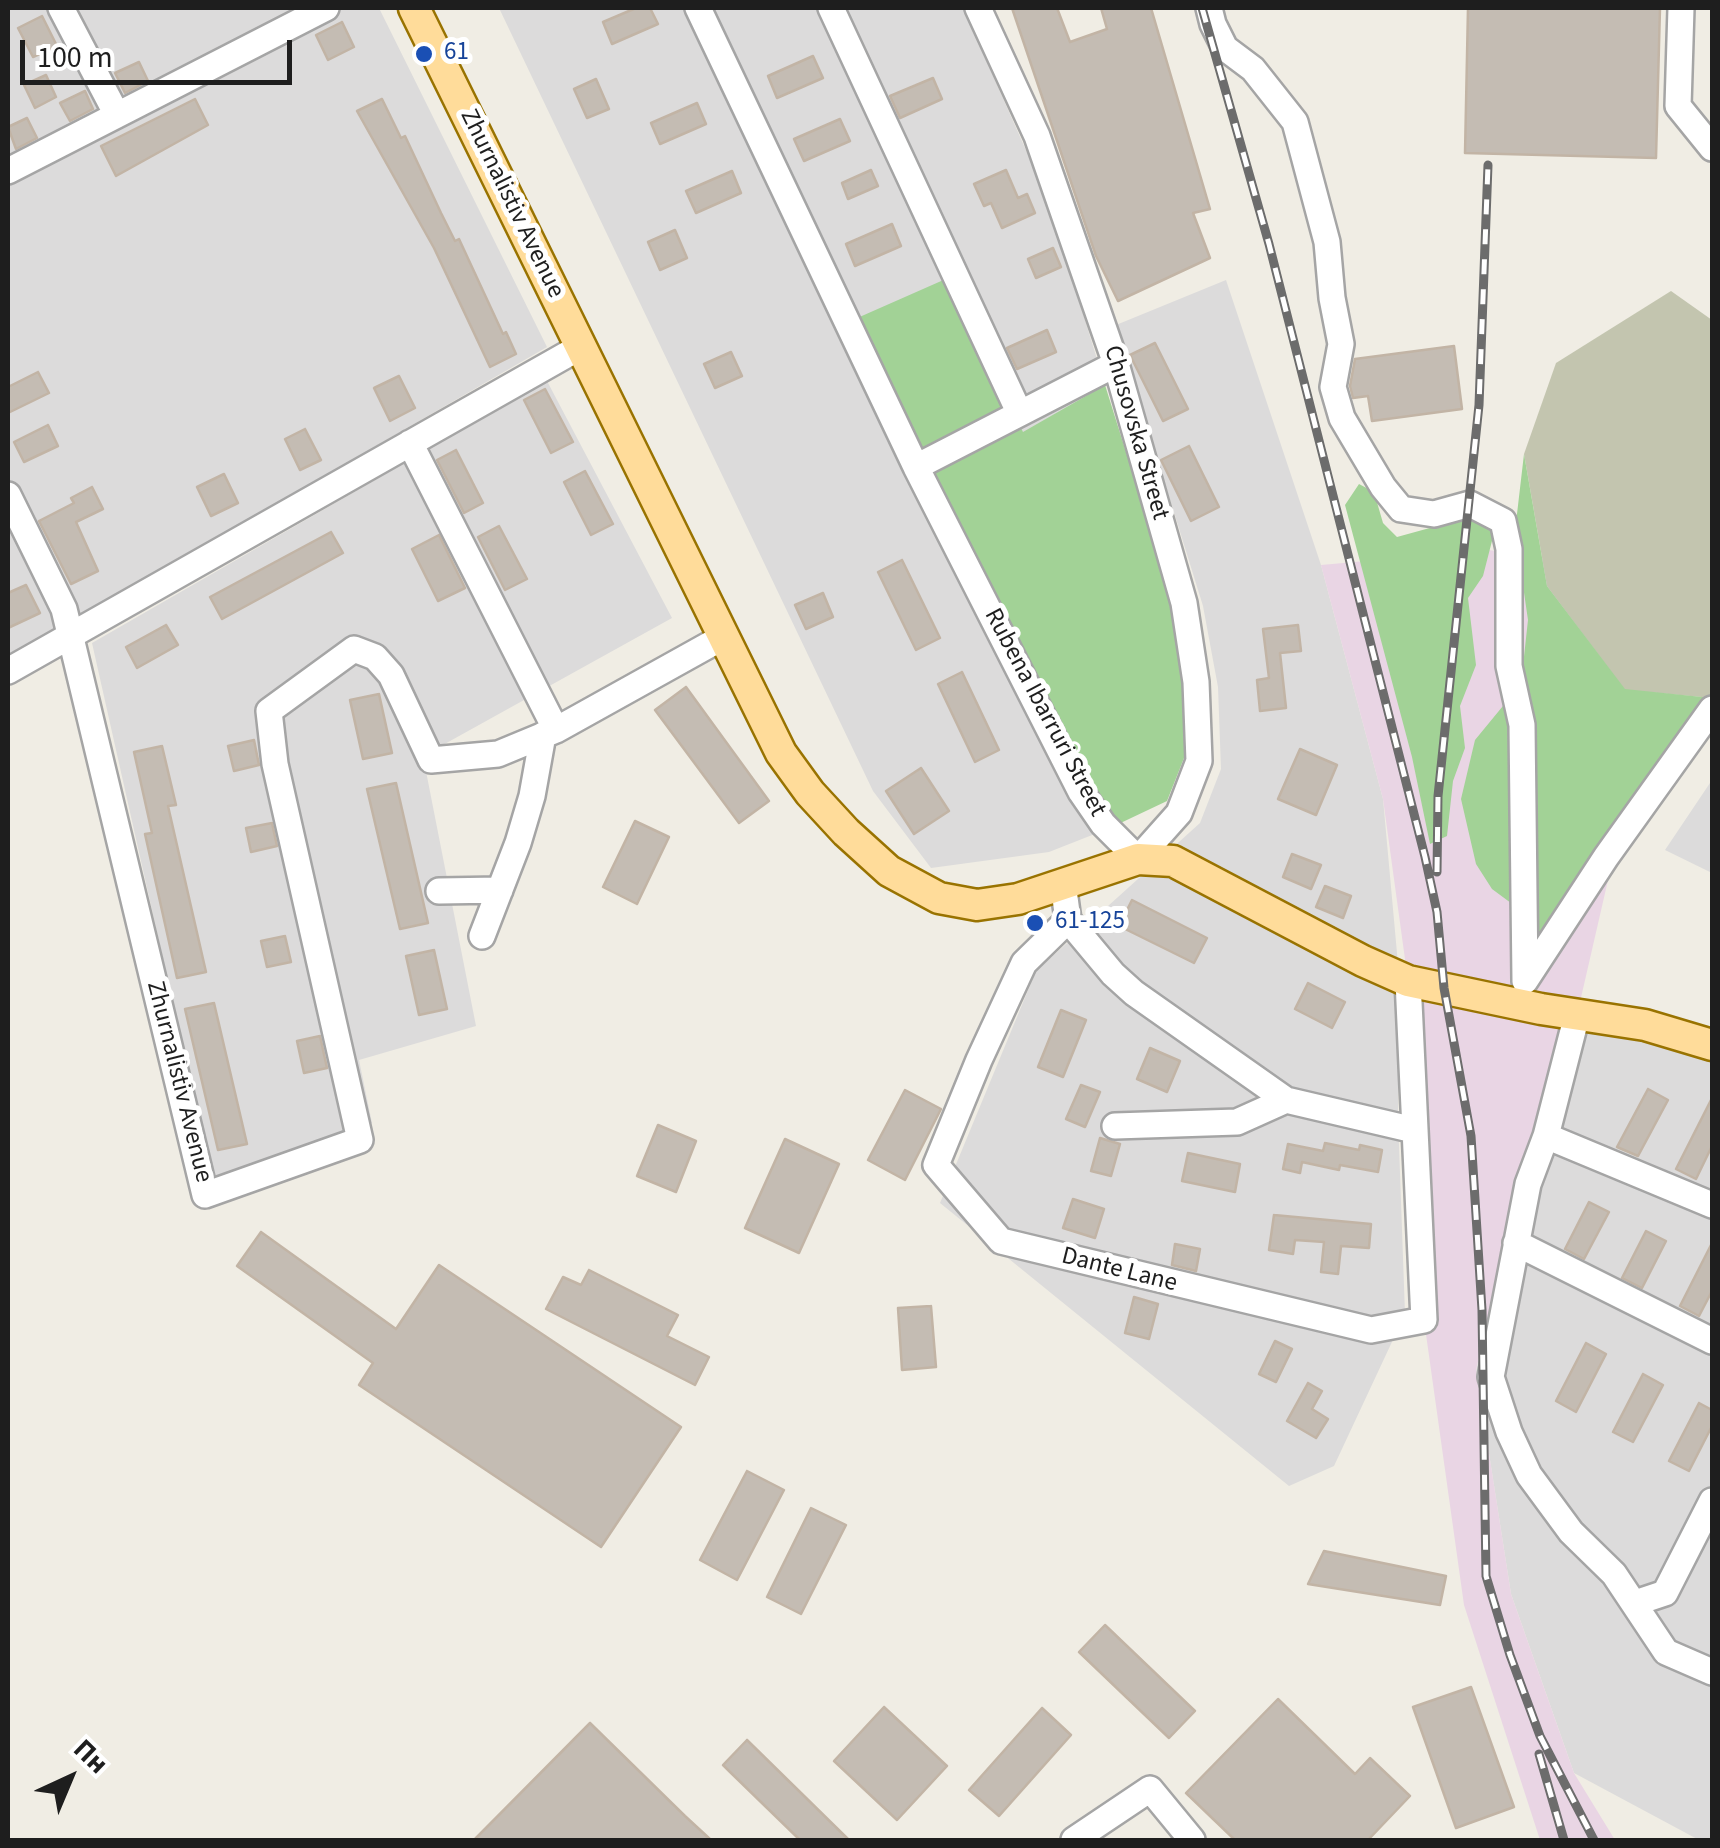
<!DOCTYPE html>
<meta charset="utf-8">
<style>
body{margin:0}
#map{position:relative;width:1720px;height:1848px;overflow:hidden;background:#f0ede4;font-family:"Source Sans 3",sans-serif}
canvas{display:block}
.frame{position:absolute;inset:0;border:10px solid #1e1e1e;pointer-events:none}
.north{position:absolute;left:20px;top:1728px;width:100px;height:100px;-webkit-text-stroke:8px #fff;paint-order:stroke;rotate:44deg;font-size:28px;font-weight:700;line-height:40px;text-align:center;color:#1e1e1e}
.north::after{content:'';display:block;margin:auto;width:35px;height:45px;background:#1e1e1e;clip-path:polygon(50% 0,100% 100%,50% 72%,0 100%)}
.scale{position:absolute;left:20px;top:40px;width:272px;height:45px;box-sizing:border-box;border:5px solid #1e1e1e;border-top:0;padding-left:12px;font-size:30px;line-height:35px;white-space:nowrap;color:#1e1e1e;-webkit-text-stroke:8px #fff;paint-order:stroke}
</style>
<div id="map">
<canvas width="1720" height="1848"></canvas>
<div class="frame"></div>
<div class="north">Пн</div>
<div class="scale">100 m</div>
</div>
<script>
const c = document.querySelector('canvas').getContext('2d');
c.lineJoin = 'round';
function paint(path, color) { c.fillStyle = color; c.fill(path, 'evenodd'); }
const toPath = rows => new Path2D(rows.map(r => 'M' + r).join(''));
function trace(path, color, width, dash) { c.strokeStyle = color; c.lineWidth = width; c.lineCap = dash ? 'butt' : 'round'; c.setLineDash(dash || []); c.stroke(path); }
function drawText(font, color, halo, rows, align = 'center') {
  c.font = font + ' "Source Sans 3",sans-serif'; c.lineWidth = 10; c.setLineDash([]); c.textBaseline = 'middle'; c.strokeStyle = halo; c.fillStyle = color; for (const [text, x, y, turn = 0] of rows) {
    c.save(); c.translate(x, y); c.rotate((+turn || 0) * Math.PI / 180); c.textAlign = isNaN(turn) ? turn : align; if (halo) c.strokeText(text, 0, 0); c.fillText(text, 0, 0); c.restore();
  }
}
paint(toPath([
 [8,8,379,8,547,347,8,659],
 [499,8,963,8,1048,200,1105,385,1023,433,948,278,1110,828,1049,852,931,868,873,791],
 [1226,280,1321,565,1383,799,1398,964,1398,1117,1405,1314,1334,1466,1289,1486,940,1203,1036,971,1200,823,1221,769,1218,687,1203,606,1116,325],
 [547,381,672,618,423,756,476,1026,359,1060,372,1123,212,1177,92,643],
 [1712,780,1712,873,1665,850],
 [1577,1015,1712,1045,1712,1840,1699,1840,1574,1773,1511,1594,1476,1371,1526,1162]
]), '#dcdbdb');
paint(toPath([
 [1489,550,1677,580,1577,1015,1526,1162,1476,1370,1511,1594,1574,1773,1615,1840,1540,1840,1464,1605,1424,1320,1408,981,1383,799,1321,565]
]), '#e9d5e4');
paint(toPath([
 [1671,291,1712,320,1712,698,1625,690,1547,586,1524,454,1556,363]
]), '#c3c5af');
paint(toPath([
 [948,278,1023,432,1105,385,1173,602,1186,683,1186,753,1167,801,1110,828,855,319],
 [1524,454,1547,586,1625,689,1712,698,1552,928,1541,933,1533,929,1515,906,1492,889,1476,864,1461,799,1475,740,1521,684,1528,620,1515,531],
 [1359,484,1374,492,1383,523,1397,537,1477,515,1488,525,1493,537,1483,576,1468,598,1476,665,1460,706,1465,748,1453,781,1447,836,1430,844,1412,757,1345,505]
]), '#a2d296');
const building = toPath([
 [636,8,650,8,658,24,612,44,603,22,636,8],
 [1012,8,1057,8,1070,42,1107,29,1101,8,1151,8,1210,209,1193,213,1210,258,1118,301,1096,256,1012,8],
 [1468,8,1660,8,1656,158,1465,153,1468,8],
 [42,16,57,46,33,57,18,28,42,16],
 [342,22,354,47,328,60,316,35,342,22],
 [813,56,823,78,777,98,768,76,813,56],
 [139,62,148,81,125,93,115,73,139,62],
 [46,75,56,97,35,108,24,85,46,75],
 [933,78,942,99,900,118,890,96,933,78],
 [596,79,609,109,587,118,574,89,596,79],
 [85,91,93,109,70,121,60,103,85,91],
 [195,99,208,125,116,176,101,146,195,99],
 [382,99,401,138,405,136,441,213,455,241,459,239,503,334,506,332,516,354,490,367,434,248,357,111,382,99],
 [697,103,706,124,660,144,651,123,697,103],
 [27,118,37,138,16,149,8,127,27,118],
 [840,119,850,141,804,161,794,139,840,119],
 [871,170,878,186,848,199,842,183,871,170],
 [1006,170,1018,198,1027,194,1035,213,1002,228,991,203,984,206,974,184,1006,170],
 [732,171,741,193,696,213,686,191,732,171],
 [892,224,901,246,855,266,846,244,892,224],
 [675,230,687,258,660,270,648,242,675,230],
 [1053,248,1061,267,1036,278,1028,259,1053,248],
 [1047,330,1056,352,1017,369,1007,348,1047,330],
 [1155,343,1188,409,1163,421,1130,355,1155,343],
 [1454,346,1462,409,1372,421,1368,396,1353,398,1350,386,1355,359,1454,346],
 [731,352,742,376,715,388,704,364,731,352],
 [38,372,49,393,8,413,8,387,38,372],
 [399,376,415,408,390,421,374,388,399,376],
 [545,389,573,442,551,453,524,400,545,389],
 [48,425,58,446,24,462,14,442,48,425],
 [305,429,321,460,300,470,285,439,305,429],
 [1189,446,1219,507,1191,521,1161,460,1189,446],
 [456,450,483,503,464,513,437,460,456,450],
 [585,471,613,524,591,535,564,482,585,471],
 [224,474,238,503,211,516,197,487,224,474],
 [92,487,103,509,76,522,98,571,71,584,39,521,74,503,71,498,92,487],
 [499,526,527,579,505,590,478,537,499,526],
 [331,532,343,553,222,619,210,597,331,532],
 [439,535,465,588,438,601,412,549,439,535],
 [902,560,940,638,916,650,878,572,902,560],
 [26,585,40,613,8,628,8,593,26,585],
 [823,593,833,617,806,629,795,605,823,593],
 [166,625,178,645,137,668,126,647,166,625],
 [1298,625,1301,651,1280,653,1286,708,1260,711,1257,680,1269,678,1263,629,1298,625],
 [962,672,999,750,975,762,938,684,962,672],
 [686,687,769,801,739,823,655,710,686,687],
 [379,694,392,753,363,759,350,700,379,694],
 [254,740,259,765,234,771,228,746,254,740],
 [162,746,176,805,168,806,206,972,177,978,145,834,152,833,134,752,162,746],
 [1300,749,1337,765,1316,815,1278,799,1300,749],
 [921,768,949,811,914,834,886,791,921,768],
 [396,783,428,923,400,929,367,789,396,783],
 [635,821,669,837,637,904,603,887,635,821],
 [272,823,277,846,251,852,246,828,272,823],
 [1292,854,1321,865,1311,889,1283,877,1292,854],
 [1325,886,1351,896,1343,918,1316,907,1325,886],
 [1132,900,1207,938,1194,963,1119,926,1132,900],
 [285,936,291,962,267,967,261,941,285,936],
 [434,950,447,1009,419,1015,406,956,434,950],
 [1308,983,1345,1002,1332,1028,1295,1009,1308,983],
 [214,1003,247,1144,218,1150,185,1009,214,1003],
 [1061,1010,1086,1020,1063,1077,1038,1067,1061,1010],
 [320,1036,327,1068,304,1073,297,1041,320,1036],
 [1150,1048,1180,1061,1167,1092,1137,1079,1150,1048],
 [1081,1085,1100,1092,1085,1127,1066,1119,1081,1085],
 [1648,1089,1668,1100,1638,1156,1617,1147,1648,1089],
 [905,1090,941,1109,905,1180,868,1160,905,1090],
 [1712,1098,1712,1146,1696,1179,1676,1169,1712,1098],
 [658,1125,696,1141,676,1192,637,1176,658,1125],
 [1100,1138,1120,1144,1111,1176,1091,1171,1100,1138],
 [785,1139,839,1164,799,1253,745,1228,785,1139],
 [1325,1143,1359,1150,1360,1145,1382,1150,1378,1172,1340,1165,1339,1170,1302,1162,1300,1173,1283,1169,1288,1144,1323,1151,1325,1143],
 [1188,1153,1240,1164,1235,1192,1182,1181,1188,1153],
 [1073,1199,1104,1209,1095,1238,1063,1228,1073,1199],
 [1589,1202,1609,1212,1584,1259,1565,1249,1589,1202],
 [1274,1215,1371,1224,1369,1248,1341,1246,1338,1274,1321,1272,1324,1242,1295,1240,1293,1254,1269,1250,1274,1215],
 [1646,1231,1666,1241,1642,1288,1622,1278,1646,1231],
 [261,1232,396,1329,439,1265,681,1427,601,1547,359,1385,373,1363,237,1266,261,1232],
 [1712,1243,1712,1291,1699,1316,1680,1306,1712,1243],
 [1175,1244,1200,1249,1196,1271,1172,1265,1175,1244],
 [589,1270,678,1315,667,1336,709,1357,695,1385,546,1309,563,1277,581,1285,589,1270],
 [1134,1297,1158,1304,1149,1339,1125,1333,1134,1297],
 [931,1306,936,1367,902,1370,898,1308,931,1306],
 [1275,1341,1292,1349,1276,1382,1259,1374,1275,1341],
 [1586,1343,1606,1354,1576,1412,1556,1401,1586,1343],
 [1643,1374,1663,1385,1633,1442,1613,1432,1643,1374],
 [1308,1383,1322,1391,1312,1409,1328,1419,1316,1438,1287,1421,1308,1383],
 [1699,1403,1712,1410,1712,1426,1689,1471,1669,1461,1699,1403],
 [747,1471,784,1490,737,1580,700,1560,747,1471],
 [811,1508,846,1525,801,1614,767,1597,811,1508],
 [1324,1551,1446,1576,1440,1605,1308,1584,1324,1551],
 [1105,1625,1195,1711,1169,1738,1079,1652,1105,1625],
 [1471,1687,1514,1807,1456,1828,1413,1707,1471,1687],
 [1278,1699,1355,1774,1370,1758,1410,1796,1368,1840,1235,1840,1186,1793,1278,1699],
 [884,1707,947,1766,897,1820,834,1761,884,1707],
 [1042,1708,1071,1735,999,1816,969,1790,1042,1708],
 [590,1723,685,1816,711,1840,474,1840,590,1723],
 [747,1740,849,1840,800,1840,729,1771,723,1765,747,1740]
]);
paint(building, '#c4bcb3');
trace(building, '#c2b4a5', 2.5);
const minor = toPath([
 [61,8,117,115],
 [698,8,916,467,1081,792,1103,824,1138,859,1179,813,1199,761,1196,682,1184,603,1116,364,1037,136,978,8],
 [831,8,1019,412],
 [1209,8,1213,24,1225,48,1253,69,1295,122,1327,242,1332,298,1341,344,1333,387,1342,418,1383,487,1401,509,1434,514,1470,504,1503,521,1509,549,1509,666,1522,725,1525,980],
 [1681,8,1678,106,1712,148],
 [8,171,326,8],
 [410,443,556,730],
 [916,467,1116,364],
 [8,495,64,609,205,1195,360,1140,275,764,269,711,354,649,375,657,391,675,431,760,498,754,556,730,725,636],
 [8,671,582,346],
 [1063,883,1068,920,1113,974,1134,993,1286,1100,1414,1130],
 [439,891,500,890],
 [1068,920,1024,963,979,1060,936,1165,1001,1241,1371,1330,1424,1320,1408,981],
 [482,936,518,843,532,796,543,735],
 [1525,981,1606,857,1712,709],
 [1577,1015,1546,1136,1528,1184,1491,1377,1509,1432,1529,1475,1571,1532,1614,1574,1666,1652,1712,1672],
 [1115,1126,1237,1122,1286,1100],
 [1546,1136,1712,1205],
 [1516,1243,1712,1341],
 [1635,1603,1665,1593,1712,1501],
 [1074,1840,1150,1789,1192,1840]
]);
const major = toPath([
 [414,8,781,753,810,793,846,832,889,871,939,898,977,905,1018,899,1138,859,1173,861,1363,961,1408,981,1541,1009,1645,1025,1712,1045]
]);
trace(minor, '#a5a5a5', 30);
trace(major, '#997300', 35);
trace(minor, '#fff', 25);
trace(major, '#ffdc9a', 30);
const rail = toPath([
 [1202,8,1269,244,1425,857,1437,912,1444,988,1471,1136,1482,1310,1486,1576,1510,1655,1540,1736,1594,1840],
 [1437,872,1438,796,1479,405,1488,165],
 [1539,1754,1564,1840]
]);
trace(rail, '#6c6c6c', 9);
trace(rail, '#fff', 5, [15]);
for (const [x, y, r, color] of [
 [424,54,10,"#1a4fb4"],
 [1035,923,10,"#1a4fb4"]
]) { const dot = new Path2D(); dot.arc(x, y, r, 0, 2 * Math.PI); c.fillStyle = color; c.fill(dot); trace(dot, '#fff', 4); }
drawText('25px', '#164399', '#fff', [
 ["61",444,54],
 ["61-125",1055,923]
], 'left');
drawText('25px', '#1e1e1e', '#fff', [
 ["Zhurnalistiv Avenue",511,204,64],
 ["Chusovska Street",1135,433,74],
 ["Rubena Ibarruri Street",1044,713,62],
 ["Zhurnalistiv Avenue",178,1082,76],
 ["Dante Lane",1119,1271,14]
]);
</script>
